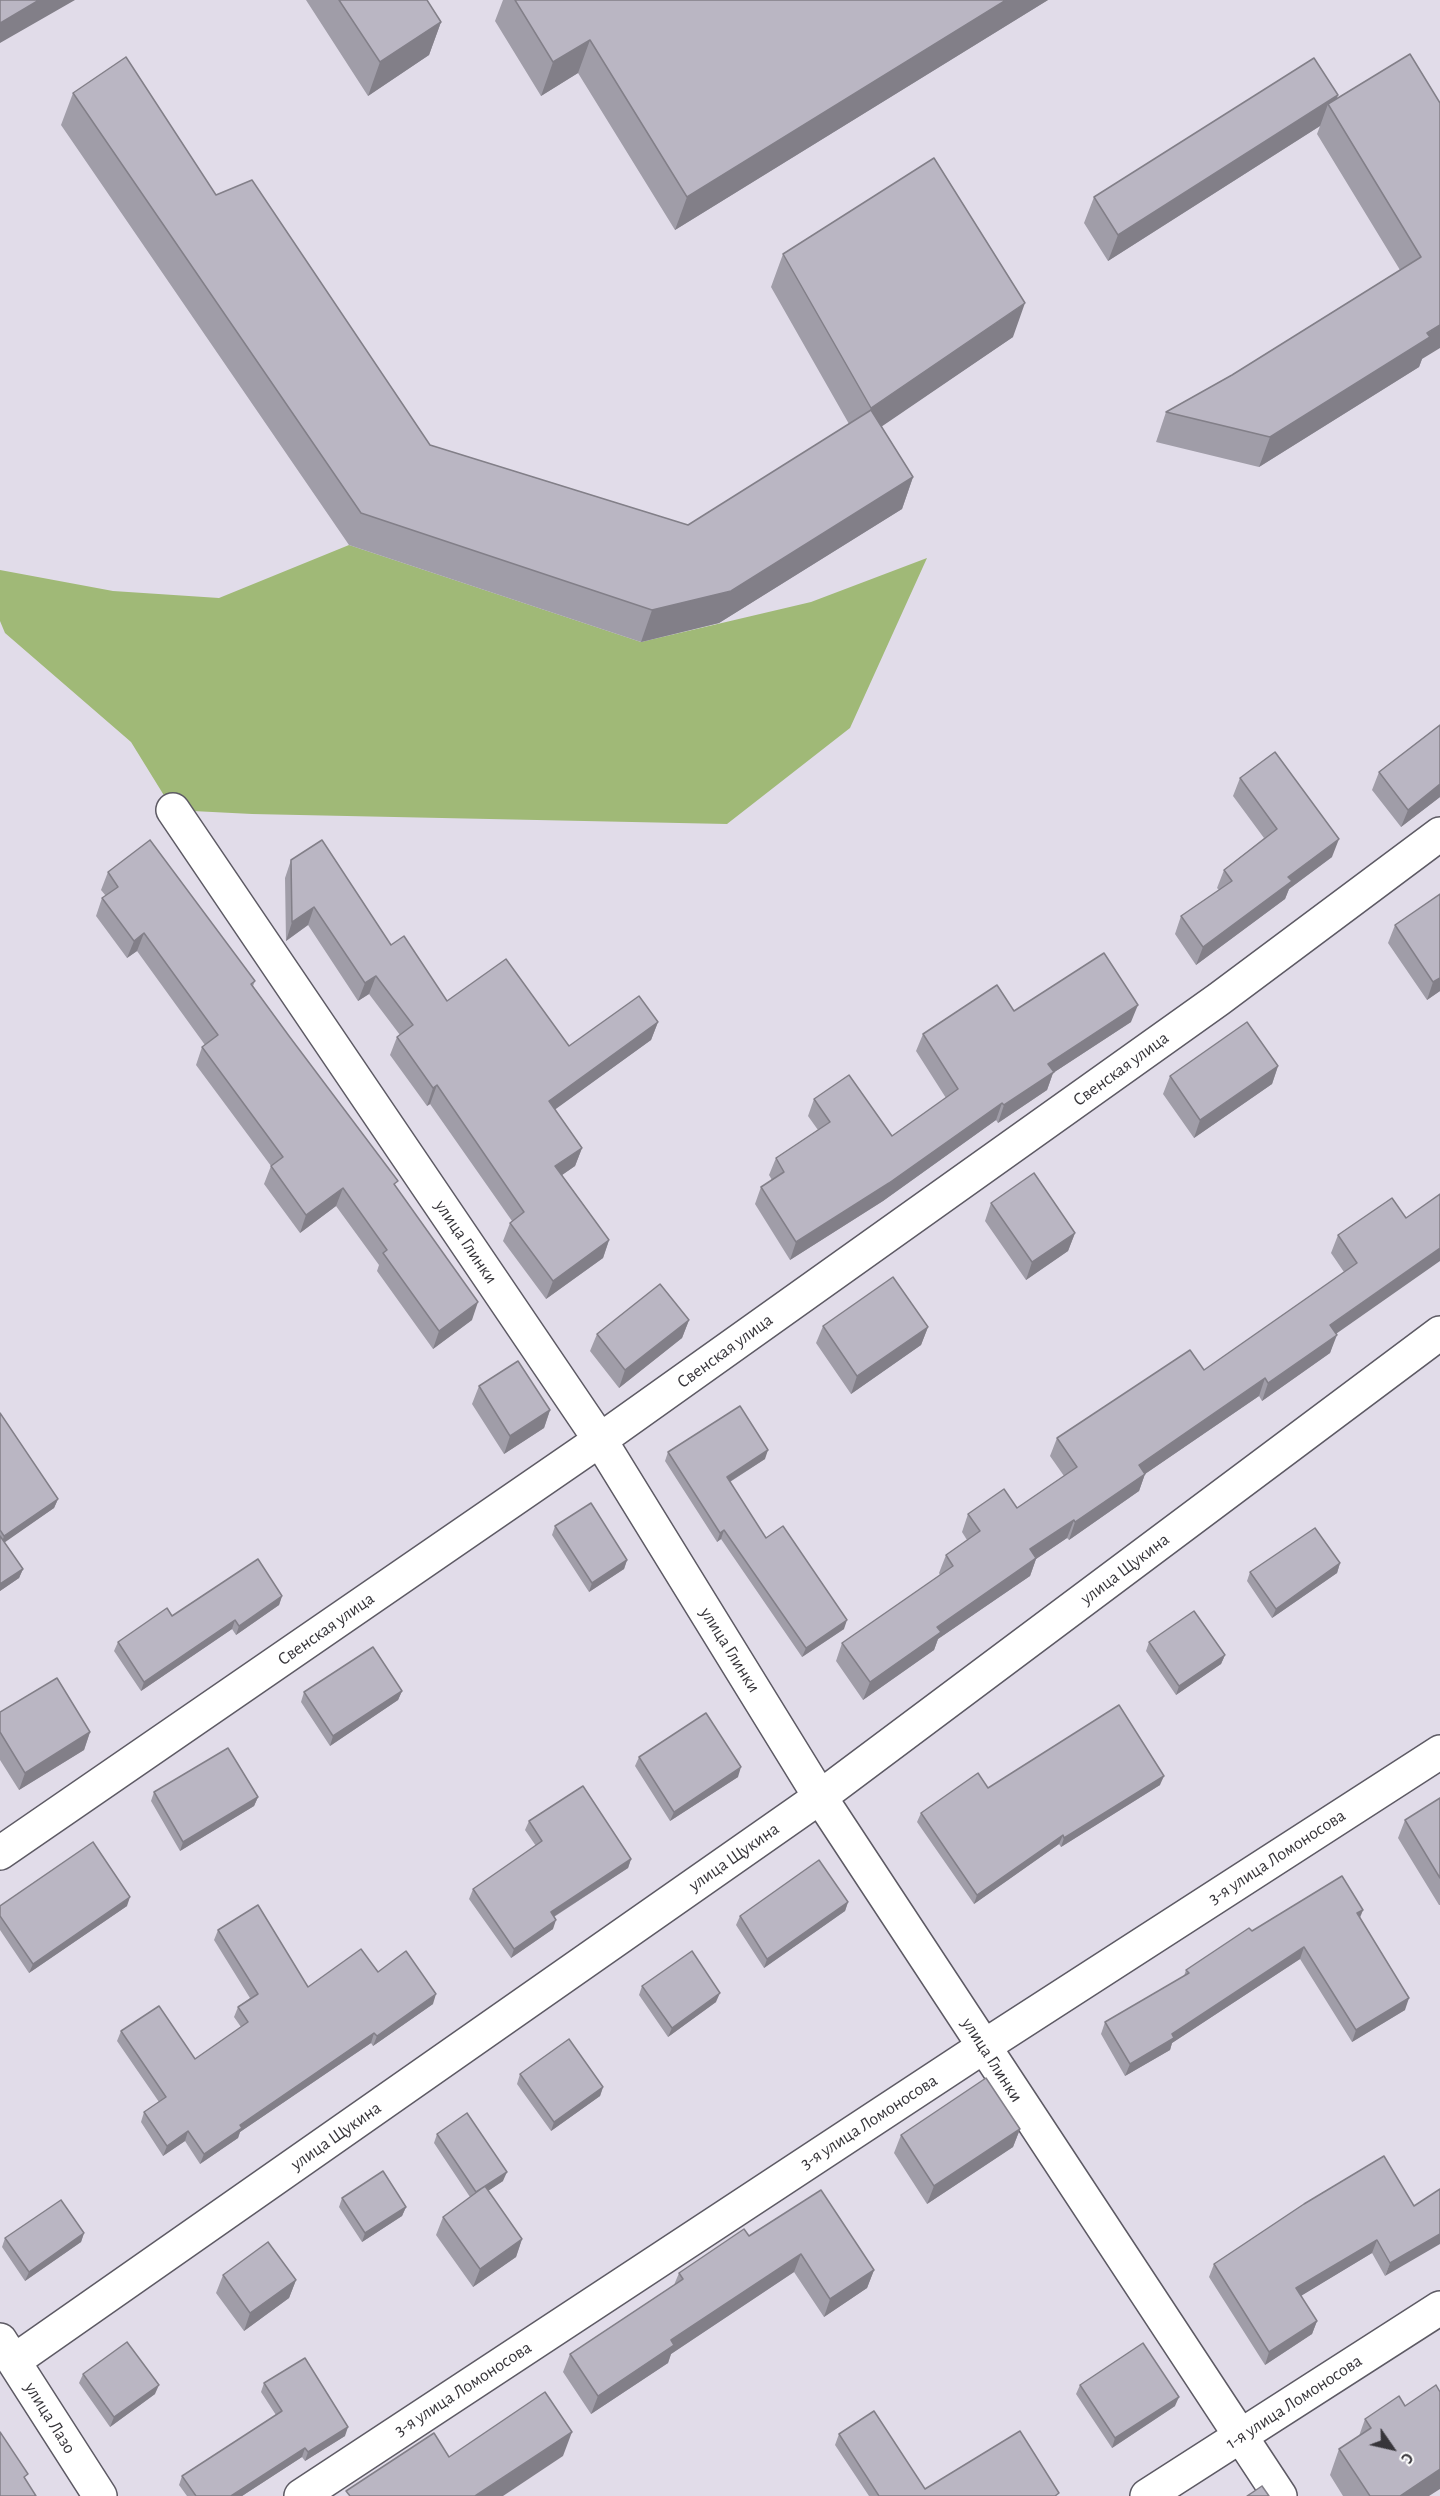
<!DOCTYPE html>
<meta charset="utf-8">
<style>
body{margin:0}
#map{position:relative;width:1440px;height:2496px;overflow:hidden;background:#e1dce9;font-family:"Alegreya Sans",sans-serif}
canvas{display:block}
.north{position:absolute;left:1362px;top:2418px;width:60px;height:60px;-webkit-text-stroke:4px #fff;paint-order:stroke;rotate:124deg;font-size:16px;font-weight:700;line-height:24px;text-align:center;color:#37353a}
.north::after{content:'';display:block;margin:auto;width:21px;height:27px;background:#37353a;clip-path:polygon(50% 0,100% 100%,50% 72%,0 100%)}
</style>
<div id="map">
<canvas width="1440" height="2496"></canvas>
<div class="north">С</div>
</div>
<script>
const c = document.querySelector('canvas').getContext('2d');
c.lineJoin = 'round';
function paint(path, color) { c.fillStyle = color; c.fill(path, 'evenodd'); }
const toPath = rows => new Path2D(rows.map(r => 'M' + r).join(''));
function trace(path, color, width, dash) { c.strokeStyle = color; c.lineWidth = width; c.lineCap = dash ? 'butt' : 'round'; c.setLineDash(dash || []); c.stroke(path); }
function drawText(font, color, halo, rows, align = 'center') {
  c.font = font + ' "Alegreya Sans",sans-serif'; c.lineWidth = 6; c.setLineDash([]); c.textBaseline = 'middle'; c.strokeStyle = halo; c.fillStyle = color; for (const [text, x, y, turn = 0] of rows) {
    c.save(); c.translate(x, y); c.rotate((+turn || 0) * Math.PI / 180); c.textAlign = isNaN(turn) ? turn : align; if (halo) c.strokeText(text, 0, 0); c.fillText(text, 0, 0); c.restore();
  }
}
paint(toPath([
 [349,545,641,642,811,602,927,558,850,728,727,824,252,814,173,810,131,742,5,633,0,621,0,570,113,591,219,598]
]), '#a0b977');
const minor = toPath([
 [173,810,600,1440,820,1797,1280,2496],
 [0,1853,600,1440,1219,999,1440,834],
 [0,2340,100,2496],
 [14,2361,820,1797,1440,1333],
 [301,2496,983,2047,1440,1752],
 [1147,2496,1440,2308]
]);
trace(minor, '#5d5a64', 36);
trace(minor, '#fff', 33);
paint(toPath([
 [306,0,427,0,441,22,429,55,368,96],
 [503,0,1048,0,675,230,578,73,541,96,495,21],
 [73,93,216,195,430,445,688,525,849,424,771,287,783,254,1013,337,881,426,913,477,902,509,719,623,641,642,349,545,61,125],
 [1338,95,1336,99,1440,103,1422,359,1419,367,1259,467,1156,442,1166,412,1232,375,1400,270,1317,134,1320,126,1108,261,1084,223,1094,197],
 [1440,725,1440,797,1401,827,1372,790,1379,772],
 [1240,778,1332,857,1289,889,1285,899,1196,965,1175,934,1181,916,1219,890,1217,888,1224,870,1264,838,1233,796],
 [291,860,391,945,447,1001,569,1046,658,1022,651,1040,555,1109,582,1148,575,1166,562,1175,609,1240,603,1258,546,1299,503,1241,510,1223,512,1221,430,1104,427,1106,390,1055,397,1037,400,1035,369,994,358,1001,308,925,286,941,285,878],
 [108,872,255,981,253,986,396,1187,472,1320,433,1349,377,1271,379,1265,336,1206,300,1233,264,1184,271,1166,196,1065,202,1047,205,1045,137,951,127,958,96,916,102,898,106,896,101,890],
 [1440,894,1440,991,1427,1000,1388,943,1395,925],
 [1014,1011,1131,1022,1053,1073,1047,1090,998,1123,996,1120,883,1201,790,1260,755,1204,761,1187,772,1180,769,1175,776,1158,818,1130,808,1116,814,1099,892,1136,946,1098,916,1051,923,1034],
 [1278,1066,1272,1084,1194,1138,1163,1094,1170,1076],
 [1392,1198,1336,1334,1330,1353,1262,1401,1259,1396,1145,1474,1139,1491,1069,1540,1067,1538,1036,1559,1030,1576,938,1639,934,1650,863,1700,836,1661,842,1643,940,1575,939,1573,946,1555,967,1540,962,1532,968,1514,1017,1508,1064,1476,1050,1456,1057,1438,1204,1370,1344,1272,1331,1253,1338,1235],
 [991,1203,1075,1233,1068,1251,1026,1280,985,1221],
 [689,1320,682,1338,619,1388,590,1351,597,1334],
 [823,1326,928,1327,921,1345,851,1394,816,1343],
 [479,1386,550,1410,544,1428,504,1454,472,1404],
 [0,1413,58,1499,54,1508,4,1542,23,1569,19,1578,0,1591],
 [668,1452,765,1459,730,1482,766,1538,844,1629,802,1657,721,1539,717,1542,665,1461],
 [555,1526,627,1560,624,1569,589,1592,552,1535],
 [1340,1563,1337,1573,1272,1618,1247,1581,1250,1572],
 [282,1596,279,1605,236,1635,232,1629,141,1691,114,1651,118,1642,172,1616],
 [1149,1642,1225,1655,1221,1664,1176,1695,1146,1651],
 [402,1691,398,1700,330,1746,301,1702,304,1692],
 [0,1712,90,1732,84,1750,19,1790,0,1760],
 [639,1757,738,1777,670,1821,635,1766],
 [1160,1785,1061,1847,1059,1844,974,1904,917,1822,921,1813,988,1788],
 [154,1792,258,1797,254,1806,180,1851,151,1801],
 [1440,1798,1440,1905,1439,1905,1398,1838,1405,1820],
 [529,1821,631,1859,628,1868,554,1917,553,1929,511,1958,469,1899,473,1889,536,1846,525,1830],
 [848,1902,845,1911,764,1968,736,1925,740,1916],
 [0,1906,127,1906,29,1973,0,1930],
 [1363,1910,1360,1918,1405,2010,1352,2042,1300,1959,1172,2043,1170,2050,1125,2076,1101,2034,1105,2022,1184,1976,1186,1970,1252,1931],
 [218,1930,308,1987,378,1972,433,2004,373,2046,371,2043,240,2132,238,2138,200,2164,185,2141,163,2156,141,2122,144,2112,159,2102,117,2041,121,2031,195,2059,241,2027,234,2017,238,2007,250,1998,214,1940],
 [642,1986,716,2002,668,2037,639,1995],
 [520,2074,603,2087,600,2096,551,2131,517,2084],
 [1020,2129,1013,2147,927,2204,894,2153,901,2135],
 [437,2134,503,2181,488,2191,522,2239,516,2257,473,2287,436,2235,443,2217,470,2197,434,2143],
 [342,2198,406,2207,402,2216,362,2242,339,2207],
 [1414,2206,1385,2276,1372,2253,1300,2296,1317,2321,1312,2334,1265,2365,1209,2277,1214,2264],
 [84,2233,81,2242,25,2281,2,2247,5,2238],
 [749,2236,874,2270,867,2288,824,2317,794,2272,671,2354,668,2363,591,2414,563,2372,570,2354,674,2285,679,2273],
 [223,2275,296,2280,289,2298,244,2331,216,2293],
 [83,2374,155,2394,110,2427,79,2383],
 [264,2383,345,2436,305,2461,302,2457,242,2496,187,2496,179,2485,182,2476,276,2415,261,2392],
 [1080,2385,1175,2406,1112,2448,1076,2394],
 [1405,2406,1429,2496,1343,2496,1330,2475,1339,2449,1359,2436,1365,2419],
 [839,2434,925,2489,1058,2496,869,2496,835,2445]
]), '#a09da8');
paint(toPath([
 [39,0,75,0,0,43,0,23],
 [1006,0,1048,0,675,230,687,197],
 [441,22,429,55,368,96,380,62],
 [590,40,578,73,541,96,553,62],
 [1338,95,1332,110,1328,104,1320,126,1108,261,1118,235],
 [1025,303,1013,337,859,442,871,408],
 [1440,325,1440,348,1422,359,1419,367,1259,467,1270,437],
 [913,477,902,509,719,623,641,642,652,610],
 [1440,784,1440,797,1401,827,1408,810],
 [1339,839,1332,857,1289,889,1285,899,1196,965,1203,947,1288,877],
 [314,907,308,925,286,941,292,922],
 [144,933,137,951,127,958,134,941],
 [376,976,369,994,358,1001,365,983],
 [1440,978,1440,991,1427,1000,1433,982],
 [1138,1005,1131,1022,1053,1073,1047,1090,998,1123,1004,1105,1048,1064],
 [658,1022,651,1040,542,1119,549,1101],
 [1278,1066,1272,1084,1194,1138,1200,1120],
 [437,1085,430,1104,427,1106,433,1088],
 [1002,1103,996,1120,883,1201,790,1260,796,1242],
 [582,1148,575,1166,549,1184,555,1166],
 [343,1188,336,1206,300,1233,306,1215],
 [1075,1233,1068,1251,1026,1280,1032,1262],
 [609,1240,603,1258,546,1299,553,1281],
 [1440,1248,1440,1261,1323,1343,1330,1325],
 [478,1302,472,1320,433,1349,439,1331],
 [689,1320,682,1338,619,1388,625,1370],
 [928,1327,921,1345,851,1394,857,1376],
 [1337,1335,1330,1353,1262,1401,1268,1383],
 [1265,1378,1259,1396,1145,1474,1139,1491,1069,1540,1075,1522,1139,1465],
 [550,1410,544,1428,504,1454,510,1436],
 [768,1450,765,1459,723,1486,727,1477],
 [58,1499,54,1508,1,1545,4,1536],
 [1074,1520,1067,1538,1036,1559,1030,1576,938,1639,934,1650,863,1700,870,1682,1030,1549],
 [724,1530,721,1539,717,1542,720,1533],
 [627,1560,624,1569,589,1592,592,1583],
 [1340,1563,1337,1573,1272,1618,1276,1609],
 [23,1569,19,1578,0,1591,0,1584],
 [282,1596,279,1605,236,1635,239,1626],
 [235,1620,232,1629,141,1691,144,1682],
 [847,1620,844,1629,802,1657,806,1648],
 [1225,1655,1221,1664,1176,1695,1179,1686],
 [402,1691,398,1700,330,1746,333,1736],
 [90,1732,84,1750,19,1790,25,1773],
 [741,1767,738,1777,670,1821,674,1812],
 [1164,1776,1160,1785,1061,1847,1064,1838],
 [258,1797,254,1806,180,1851,183,1842],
 [1063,1835,1059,1844,974,1904,977,1895],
 [631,1859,628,1868,547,1921,551,1912],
 [130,1897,127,1906,29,1973,33,1964],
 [848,1902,845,1911,764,1968,767,1959],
 [1363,1910,1358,1921,1357,1913],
 [556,1920,553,1929,511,1958,514,1949],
 [1304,1947,1300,1959,1172,2043,1170,2050,1125,2076,1130,2064,1172,2034],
 [720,1993,716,2002,668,2037,672,2028],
 [436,1994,433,2004,373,2046,377,2036],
 [1409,1998,1405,2010,1352,2042,1356,2030],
 [374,2033,371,2043,240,2132,238,2138,200,2164,204,2154,240,2125],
 [603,2087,600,2096,551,2131,554,2122],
 [1020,2129,1013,2147,927,2204,934,2186],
 [188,2131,185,2141,163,2156,167,2146],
 [507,2172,503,2181,473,2201,476,2192],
 [406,2207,402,2216,362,2242,365,2233],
 [84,2233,81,2242,25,2281,29,2272],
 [1440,2234,1440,2244,1385,2276,1390,2263],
 [522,2239,516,2257,473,2287,480,2269],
 [1377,2240,1372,2253,1291,2302,1296,2288],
 [801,2254,794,2272,671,2354,668,2363,591,2414,598,2396,671,2340],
 [874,2270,867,2288,824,2317,830,2299],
 [296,2280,289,2298,244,2331,250,2313],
 [1317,2321,1312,2334,1265,2365,1269,2352],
 [159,2385,155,2394,110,2427,114,2417],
 [1179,2397,1175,2406,1112,2448,1115,2438],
 [348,2427,345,2436,305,2461,308,2452],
 [572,2432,563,2456,503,2496,475,2496],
 [305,2448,302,2457,242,2496,231,2496],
 [1440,2469,1440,2489,1429,2496,1400,2496]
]), '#827f88');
const building = toPath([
 [0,0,39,0,0,23,0,0],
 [339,0,427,0,441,22,380,62,339,0],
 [515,0,1006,0,687,197,590,40,553,62,515,0],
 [1410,54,1440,103,1440,325,1427,333,1430,337,1270,437,1166,412,1232,375,1421,257,1328,104,1410,54],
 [126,57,216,195,252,180,430,445,688,525,871,410,913,477,731,591,652,610,361,513,73,93,126,57],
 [1314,58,1338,95,1118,235,1094,197,1314,58],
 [934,158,1025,303,871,408,783,254,934,158],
 [1440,725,1440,784,1408,810,1379,772,1440,725],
 [1275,752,1339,839,1288,877,1292,881,1203,947,1181,916,1232,881,1224,870,1277,829,1240,778,1275,752],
 [150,840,255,981,251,984,289,1036,398,1181,394,1184,478,1302,439,1331,383,1253,387,1250,343,1188,306,1215,271,1166,283,1157,202,1047,218,1035,144,933,134,941,102,898,118,887,108,872,150,840],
 [322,840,391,945,404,936,447,1001,506,959,569,1046,639,996,658,1022,549,1101,582,1148,555,1166,609,1240,553,1281,510,1223,524,1212,437,1085,433,1088,397,1037,413,1025,376,976,365,983,314,907,292,922,291,860,322,840],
 [1440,894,1440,978,1433,982,1395,925,1440,894],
 [1104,953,1138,1005,1048,1064,1054,1072,1004,1105,1002,1103,889,1183,796,1242,761,1187,784,1172,776,1158,830,1122,814,1099,849,1075,892,1136,958,1089,923,1034,997,985,1014,1011,1104,953],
 [1247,1022,1278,1066,1200,1120,1170,1076,1247,1022],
 [1034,1173,1075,1233,1032,1262,991,1203,1034,1173],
 [1440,1194,1440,1248,1330,1325,1337,1335,1268,1383,1265,1378,1139,1465,1145,1474,1075,1522,1074,1520,1030,1549,1036,1558,937,1627,941,1632,870,1682,842,1643,953,1566,946,1555,980,1531,968,1514,1004,1489,1017,1508,1077,1467,1057,1438,1190,1350,1204,1370,1357,1263,1338,1235,1392,1198,1406,1218,1440,1194],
 [893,1277,928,1327,857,1376,823,1326,893,1277],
 [660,1284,689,1320,625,1370,597,1334,660,1284],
 [518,1361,550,1410,510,1436,479,1386,518,1361],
 [740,1406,768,1450,727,1477,766,1538,783,1526,847,1620,806,1648,724,1530,720,1533,668,1452,740,1406],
 [0,1413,58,1499,4,1536,0,1530,0,1413],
 [591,1503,627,1560,592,1583,555,1526,591,1503],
 [1315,1528,1340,1563,1276,1609,1250,1572,1315,1528],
 [0,1536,23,1569,0,1584,0,1536],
 [258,1559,282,1596,239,1626,235,1620,144,1682,118,1642,167,1608,172,1616,258,1559],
 [1194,1611,1225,1655,1179,1686,1149,1642,1194,1611],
 [373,1647,402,1691,333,1736,304,1692,373,1647],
 [57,1678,90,1732,25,1773,0,1732,0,1712,57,1678],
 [1119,1705,1164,1776,1064,1838,1063,1835,977,1895,921,1813,978,1773,988,1788,1119,1705],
 [706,1713,741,1767,674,1812,639,1757,706,1713],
 [228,1748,258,1797,183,1842,154,1792,228,1748],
 [583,1786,631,1859,551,1912,556,1920,514,1949,473,1889,542,1841,529,1821,583,1786],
 [1440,1798,1440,1878,1405,1820,1440,1798],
 [93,1842,130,1897,33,1964,0,1916,0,1906,93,1842],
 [819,1860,848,1902,767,1959,740,1916,819,1860],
 [1342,1876,1363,1910,1357,1913,1409,1998,1356,2030,1304,1947,1172,2034,1174,2038,1130,2064,1105,2022,1189,1973,1186,1970,1249,1928,1252,1931,1342,1876],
 [258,1905,308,1987,361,1949,378,1972,406,1951,436,1994,377,2036,374,2033,240,2125,242,2128,204,2154,188,2131,167,2146,144,2112,166,2097,121,2031,159,2006,195,2059,248,2022,238,2007,258,1994,218,1930,258,1905],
 [692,1951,720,1993,672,2028,642,1986,692,1951],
 [569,2039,603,2087,554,2122,520,2074,569,2039],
 [986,2078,1020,2129,934,2186,901,2135,986,2078],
 [467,2113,507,2172,476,2192,437,2134,467,2113],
 [1384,2156,1414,2206,1440,2189,1440,2234,1390,2263,1377,2240,1296,2288,1317,2321,1269,2352,1214,2264,1304,2204,1384,2156],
 [383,2171,406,2207,365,2233,342,2198,383,2171],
 [485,2186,522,2239,480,2269,443,2217,485,2186],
 [821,2190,874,2270,830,2299,801,2254,671,2340,674,2345,598,2396,570,2354,683,2279,679,2273,744,2229,749,2236,821,2190],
 [61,2200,84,2233,29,2272,5,2238,61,2200],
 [268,2242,296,2280,250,2313,223,2275,268,2242],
 [127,2342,159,2385,114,2417,83,2374,127,2342],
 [1143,2343,1179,2397,1115,2438,1080,2385,1143,2343],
 [305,2358,348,2427,308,2452,305,2448,231,2496,196,2496,182,2476,282,2411,264,2383,305,2358],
 [1436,2385,1440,2392,1440,2469,1400,2496,1370,2496,1339,2449,1371,2428,1365,2419,1399,2396,1405,2406,1436,2385],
 [545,2392,572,2432,475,2496,350,2496,346,2491,434,2433,449,2457,545,2392],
 [874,2411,925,2489,1020,2431,1059,2493,1055,2496,879,2496,839,2434,874,2411],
 [0,2432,28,2474,24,2477,36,2496,0,2496,0,2432],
 [1262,2486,1269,2496,1247,2496,1262,2486]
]);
paint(building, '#bab6c3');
trace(building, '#827f88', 1.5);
drawText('18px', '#37353a', '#fff', [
 ["Свенская улица",1121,1069,-36],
 ["улица Глинки",466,1242,56],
 ["Свенская улица",725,1351,-36],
 ["улица Щукина",1125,1569,-37],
 ["Свенская улица",326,1629,-35],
 ["улица Глинки",730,1650,58],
 ["улица Щукина",734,1857,-35],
 ["3-я улица Ломоносова",1277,1857,-33],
 ["улица Глинки",992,2060,57],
 ["3-я улица Ломоносова",869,2122,-33],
 ["улица Щукина",336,2136,-35],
 ["3-я улица Ломоносова",463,2389,-33],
 ["1-я улица Ломоносова",1294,2402,-33],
 ["улица Лазо",50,2418,58]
]);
</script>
